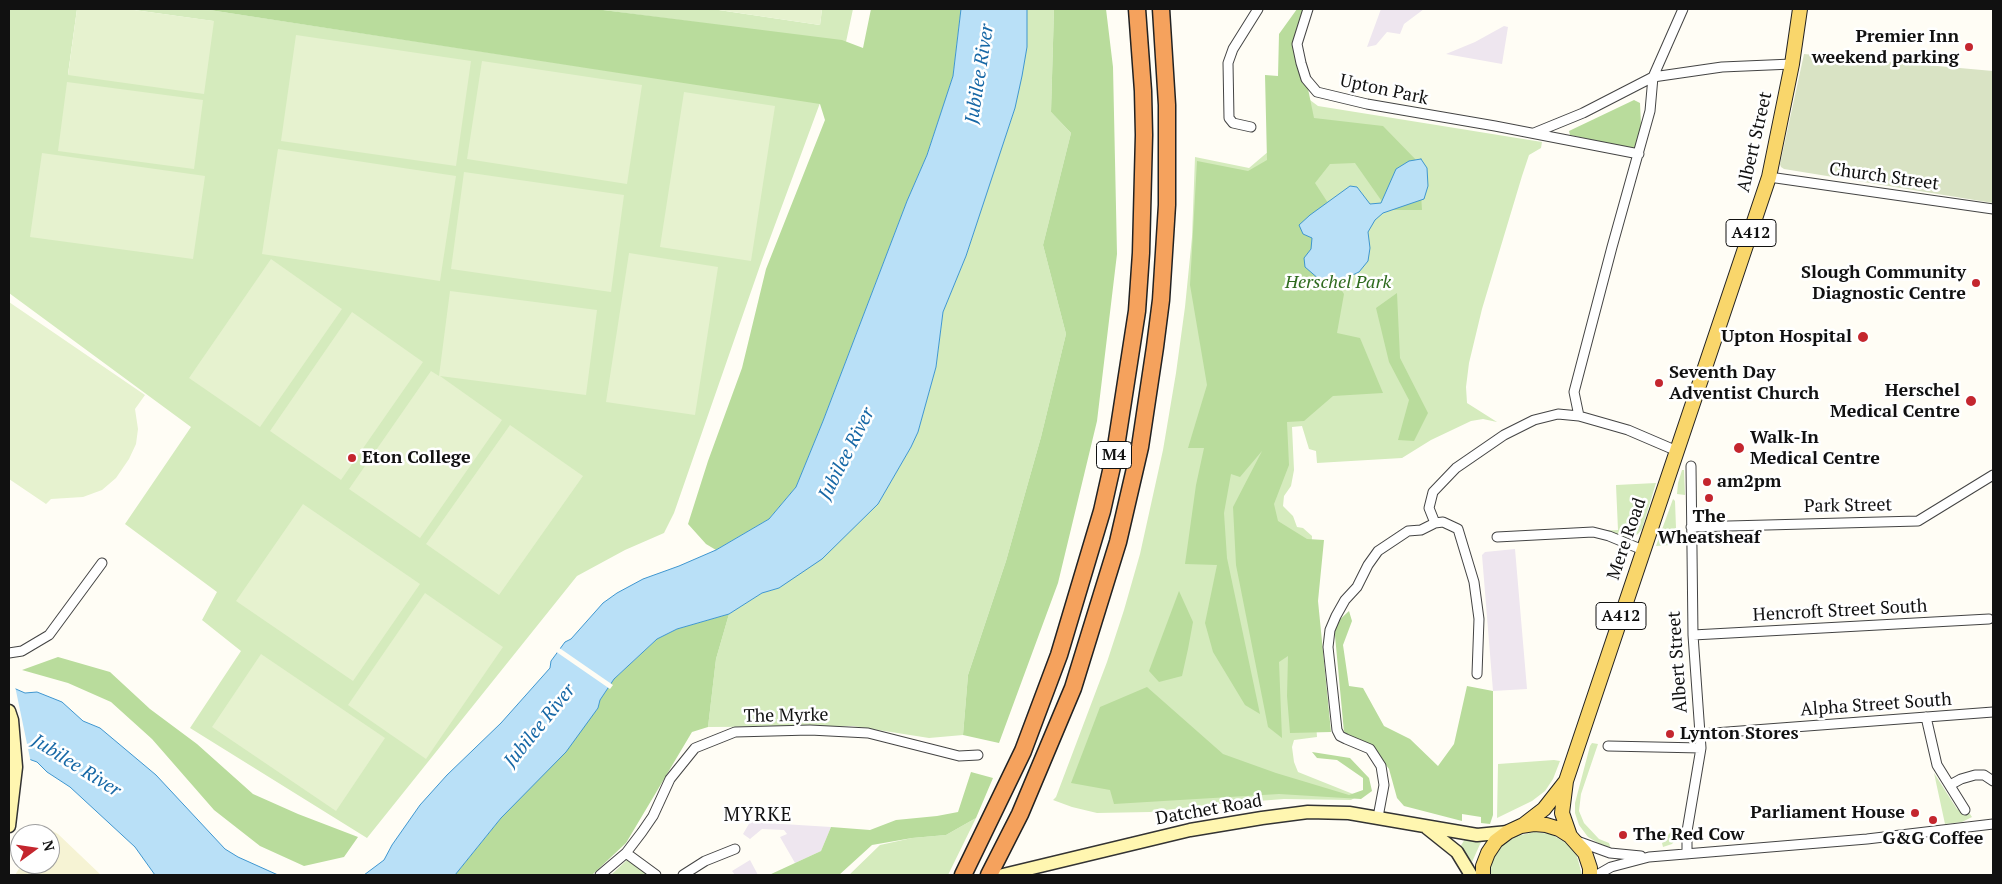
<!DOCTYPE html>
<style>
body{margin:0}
#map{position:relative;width:2002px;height:884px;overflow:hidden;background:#fffdf5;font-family:"PT Serif",serif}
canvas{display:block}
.frame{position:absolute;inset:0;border:10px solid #111;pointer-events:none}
.north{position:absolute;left:10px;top:824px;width:50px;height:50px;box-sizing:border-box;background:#fff;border:1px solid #a0a0a0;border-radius:50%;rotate:76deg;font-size:14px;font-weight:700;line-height:20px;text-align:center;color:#111}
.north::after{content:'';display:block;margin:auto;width:18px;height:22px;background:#c4262e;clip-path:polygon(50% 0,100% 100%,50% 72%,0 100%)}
</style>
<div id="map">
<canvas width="2002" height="884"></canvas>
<div class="frame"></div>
<div class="north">N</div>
</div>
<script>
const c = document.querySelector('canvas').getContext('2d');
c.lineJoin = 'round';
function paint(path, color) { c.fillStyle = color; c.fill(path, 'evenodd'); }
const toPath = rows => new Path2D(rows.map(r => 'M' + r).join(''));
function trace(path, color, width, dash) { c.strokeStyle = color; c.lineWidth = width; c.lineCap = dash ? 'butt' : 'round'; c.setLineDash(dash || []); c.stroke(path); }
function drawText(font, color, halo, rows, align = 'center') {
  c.font = font + ' "PT Serif",serif'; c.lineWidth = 5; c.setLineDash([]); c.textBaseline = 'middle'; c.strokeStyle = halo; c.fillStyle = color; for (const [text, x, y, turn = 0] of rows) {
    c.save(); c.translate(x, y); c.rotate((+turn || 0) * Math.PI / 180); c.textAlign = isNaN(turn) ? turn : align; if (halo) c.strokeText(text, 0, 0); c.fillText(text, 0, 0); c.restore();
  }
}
paint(toPath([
 [1381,9,1424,9,1404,24,1400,34,1387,32,1376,45,1367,47],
 [1504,26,1508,27,1502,64,1446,54,1475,42],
 [1515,549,1527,689,1493,691,1482,555,1485,552],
 [750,822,831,827,821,851,795,863,780,837,787,834,784,830,762,829,750,839,743,834],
 [750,860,758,875,735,875,732,871]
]), '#eee6ef');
paint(toPath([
 [46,827,58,834,101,875,15,875,22,864,50,864,50,834,42,834]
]), '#f6f3d4');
paint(toPath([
 [9,9,77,9,68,74,213,21,127,9,203,9,820,103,762,260,674,513,664,533,625,550,577,576,367,838,190,728,241,651,202,620,217,592,125,524,191,427,9,293],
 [595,9,712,9,820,25,822,9,853,9,846,42],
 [1027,9,1054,9,1051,112,1071,133,1043,245,1066,334,1041,437,1006,561,968,675,963,735,929,738,853,726,708,727,716,659,729,614,762,593,779,588,859,522,878,504,911,447,918,432,936,367,943,312,966,256,1015,108,1027,47],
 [1310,100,1318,106,1542,142,1541,148,1529,155,1522,176,1482,309,1469,363,1466,387,1467,403,1497,422,1483,419,1471,421,1431,440,1402,458,1317,463,1316,451,1309,449,1302,426,1292,427,1294,470,1291,486,1284,496,1283,506,1293,516,1297,527,1303,528,1312,536,1309,623,1317,737,1294,740,1292,747,1294,762,1298,772,1358,796,1351,800,1284,799,1206,805,1150,812,1097,813,1072,807,1053,800,1056,797,1107,662,1124,610,1140,554,1163,450,1176,373,1185,307,1192,237,1195,157,1249,168,1276,145],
 [1682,470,1684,470,1685,495,1677,494,1678,483],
 [1656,483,1642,529,1638,534,1632,537,1626,536,1625,541,1596,531,1618,530,1616,485],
 [1673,499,1675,501,1676,528,1683,536,1684,544,1656,546],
 [1592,743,1598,744,1581,794,1579,811,1584,823,1599,839,1609,843,1611,849,1600,844,1588,837,1579,825,1575,813,1575,803,1590,746],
 [1554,760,1560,761,1553,779,1545,791,1532,801,1497,818,1498,764],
 [1934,773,1957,809,1970,814,1972,817,1962,822,1945,824],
 [976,818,948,875,849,875,880,845,912,838,946,835],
 [1676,825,1678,827,1677,838,1672,844,1663,847,1662,843],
 [1534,832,1551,834,1566,843,1577,856,1582,875,1489,875,1493,859,1503,845,1517,836],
 [1465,839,1481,842,1472,862,1460,847],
 [627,860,650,875,611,875]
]), '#d5ebbd');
paint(toPath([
 [203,9,595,9,842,40,863,48,871,9,961,9,953,76,927,155,907,201,823,421,796,487,769,519,716,550,706,544,688,524,708,461,742,368,766,269,825,120,820,104],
 [1054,9,1106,9,1113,67,1117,254,1097,421,1058,583,999,743,963,735,968,675,1006,561,1041,437,1066,334,1043,245,1071,133,1051,112],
 [1297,9,1313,9,1299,45,1314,118,1383,126,1419,163,1422,210,1388,210,1355,163,1330,164,1315,183,1354,243,1325,265,1344,294,1337,333,1360,338,1383,393,1333,396,1304,421,1287,422,1289,465,1274,504,1278,521,1307,539,1324,540,1318,601,1331,732,1290,733,1287,696,1288,656,1279,662,1282,738,1268,727,1236,565,1233,507,1262,451,1240,477,1231,474,1224,513,1227,558,1260,714,1245,705,1213,652,1205,623,1217,565,1185,564,1196,485,1204,448,1188,448,1207,385,1190,285,1197,161,1248,171,1267,160,1265,75,1278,76,1279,34],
 [1634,100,1640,103,1642,147,1635,149,1570,135,1569,131],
 [1397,293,1400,358,1428,413,1414,441,1398,440,1409,400,1389,362,1376,308],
 [1179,591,1193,622,1188,649,1182,676,1159,682,1149,671],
 [1349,611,1352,621,1343,645,1349,686,1363,688,1384,726,1410,739,1438,766,1454,744,1467,686,1493,691,1493,815,1490,824,1481,823,1481,817,1462,814,1462,821,1404,806,1397,798,1389,769,1374,749,1344,732,1334,625],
 [729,614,716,659,708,727,692,732,626,843,592,875,455,875,501,818,598,708,600,700,614,679,657,639,677,629],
 [58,657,110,672,150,709,197,744,253,794,298,814,358,837,344,857,304,866,260,846,214,810,152,739,111,702,68,683,22,670],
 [1147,687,1223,754,1276,773,1349,795,1363,790,1363,778,1337,760,1317,758,1312,752,1350,758,1369,778,1372,791,1361,799,1279,794,1114,804,1110,790,1071,783,1100,707],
 [971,772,993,778,976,818,946,835,912,838,872,845,839,875,769,875,821,851,831,827,870,830,896,820,937,816,958,812]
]), '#b9dc9c');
paint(toPath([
 [1804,54,1993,71,1993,203,1784,169,1781,167,1780,164]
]), '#d9e3c4');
paint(toPath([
 [77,9,127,9,214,21,204,94,68,75],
 [712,9,822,9,820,25],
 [296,35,471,61,456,166,281,141],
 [482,61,642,85,627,184,467,159],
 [67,82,203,100,194,169,58,151],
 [684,92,775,106,751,261,660,247],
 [278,149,456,176,440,281,262,254],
 [42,153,205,176,193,259,30,237],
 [464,172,624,195,611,292,451,269],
 [629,253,718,267,695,415,606,402],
 [271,259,342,309,260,427,189,378],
 [450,291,597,310,586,395,440,376,502,420,420,538,349,489,431,371,439,376],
 [9,302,145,395,135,409,138,429,136,444,129,459,116,478,102,490,83,497,51,499,46,504,9,479],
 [352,312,423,362,341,480,270,431],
 [510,425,583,476,499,595,426,544],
 [303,504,420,584,353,681,236,601],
 [425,593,503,647,426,759,348,705],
 [261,654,385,738,336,811,212,727]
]), '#e6f2cf');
const water = toPath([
 [961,9,1027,9,1027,47,1022,76,1015,108,966,256,943,312,936,367,918,432,911,447,878,504,822,559,779,588,762,593,729,614,677,629,657,639,614,679,600,700,598,708,566,752,501,818,455,875,364,875,384,860,392,845,420,805,447,775,501,723,550,668,551,661,565,642,571,639,603,603,617,593,643,579,679,566,716,550,769,519,796,487,823,421,907,201,927,155,953,76,961,9],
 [1421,159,1427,168,1428,186,1424,199,1383,213,1375,220,1368,232,1370,248,1368,261,1359,272,1340,281,1320,280,1305,267,1304,258,1311,249,1312,238,1303,234,1299,225,1310,215,1350,186,1357,187,1370,204,1381,203,1396,169,1409,161,1421,159],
 [9,686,25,693,37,692,62,702,83,721,100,728,156,775,225,849,238,857,278,875,155,875,135,847,70,787,47,772,37,762,9,752,9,686]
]);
paint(water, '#b9e0f7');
trace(water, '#3f96cf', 1);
paint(toPath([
 [558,647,613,685,610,689,555,651],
 [9,683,15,686,31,763,9,754]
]), '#fffdf5');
const street = toPath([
 [1308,9,1297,44,1301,63,1306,79,1317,92,1367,104,1495,126,1639,154],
 [1251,127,1233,123,1229,118,1228,63,1233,49,1258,9],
 [1534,133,1583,113,1653,77,1722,67,1792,64],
 [1769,177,1993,209],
 [1579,416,1574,392,1612,247,1650,111,1653,77,1683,9],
 [1435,523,1429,508,1433,492,1456,468,1504,435,1534,420,1558,414,1579,416,1628,430,1677,451],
 [1691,527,1918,521,1993,475],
 [1497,537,1593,532,1609,536,1643,550],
 [1693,635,1989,619],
 [9,653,22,651,49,635,102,563],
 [1926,717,1937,765,1965,810],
 [1701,734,1993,712],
 [1608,746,1701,748],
 [1950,785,1961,779,1975,775,1984,775,1993,781],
 [1378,817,1384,785,1381,766,1370,749,1346,739,1340,736,1337,730,1328,647,1330,630,1336,616,1345,600,1357,587,1368,565,1378,551,1408,531,1421,530,1435,523,1443,522,1458,529,1474,582,1479,619,1477,674],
 [1577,841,1610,853,1641,856],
 [626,853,656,875],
 [1687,854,1687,831,1701,748,1693,635,1691,466],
 [600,875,626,853,642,832,653,816,670,779,695,748,735,732,810,730,868,733,959,756,978,755],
 [683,875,705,861,735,849],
 [1597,875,1611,867,1649,857,1867,839,1993,824]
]);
const secondary = toPath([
 [9,711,12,720,16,767,9,826],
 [1427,828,1457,852,1471,875],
 [1003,875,1190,830,1262,818,1308,812,1349,813,1477,835,1508,832]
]);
const primary = toPath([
 [1522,826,1544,809,1566,781],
 [1570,836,1562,813,1566,781,1769,177,1792,64,1800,9],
 [1483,875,1483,866,1488,853,1496,841,1508,832,1521,826,1534,824,1546,825,1559,829,1570,836,1585,853,1590,868,1590,875]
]);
const highway = toPath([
 [963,875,1023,751,1059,655,1102,511,1115,453,1137,311,1141,253,1144,135,1143,91,1137,9],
 [989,875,1020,814,1073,688,1118,542,1140,447,1155,347,1161,300,1167,205,1167,105,1161,9]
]);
trace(street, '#444', 11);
trace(secondary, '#333', 15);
trace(primary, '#222', 16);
trace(highway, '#222', 19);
trace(street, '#fff', 9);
trace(secondary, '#fff6b0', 12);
trace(primary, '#f9d66b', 14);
trace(highway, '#f5a25d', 16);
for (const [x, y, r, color] of [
 [1969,47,5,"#c4262e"],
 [1976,283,5,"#c4262e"],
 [1863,337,6,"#c4262e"],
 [1659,383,5,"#c4262e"],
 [1971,401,6,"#c4262e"],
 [1739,448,6,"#c4262e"],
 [352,458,5,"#c4262e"],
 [1707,482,5,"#c4262e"],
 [1709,498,5,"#c4262e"],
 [1670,734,5,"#c4262e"],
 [1915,813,5,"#c4262e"],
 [1933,820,5,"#c4262e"],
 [1623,835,5,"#c4262e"]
]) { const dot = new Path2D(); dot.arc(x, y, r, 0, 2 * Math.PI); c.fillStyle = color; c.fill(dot); trace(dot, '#fff', 2); }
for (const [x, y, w] of [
 [1751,233,50],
 [1114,455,35],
 [1621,616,50]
]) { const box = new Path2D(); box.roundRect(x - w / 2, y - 13.5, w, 27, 4); c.fillStyle = '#fff'; c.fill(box); trace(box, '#111', 1); }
drawText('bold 16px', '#111', null, [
 ["A412",1751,233],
 ["M4",1114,455],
 ["A412",1621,616]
]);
drawText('bold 18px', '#111', '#fff', [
 ["Premier Inn",1959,37,"right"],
 ["weekend parking",1959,58,"right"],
 ["Slough Community",1966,273,"right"],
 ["Diagnostic Centre",1966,294,"right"],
 ["Upton Hospital",1852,337,"right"],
 ["Seventh Day",1669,373],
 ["Adventist Church",1669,394],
 ["Herschel",1960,391,"right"],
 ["Medical Centre",1960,412,"right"],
 ["Walk-In",1750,438],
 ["Medical Centre",1750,459],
 ["Eton College",362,458],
 ["am2pm",1717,482],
 ["The",1709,517,"center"],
 ["Wheatsheaf",1709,538,"center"],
 ["Lynton Stores",1680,734],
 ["Parliament House",1905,813,"right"],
 ["The Red Cow",1633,835],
 ["G&G Coffee",1933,839,"center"]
], 'left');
drawText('18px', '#111', '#fff', [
 ["Upton Park",1384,90,12],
 ["Albert Street",1755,142,-77],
 ["Church Street",1884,177,8],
 ["Park Street",1848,506,-1],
 ["Mere Road",1627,539,-71],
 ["Hencroft Street South",1840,611,-3],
 ["Albert Street",1678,662,-94],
 ["Alpha Street South",1876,705,-4],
 ["The Myrke",786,716,-1],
 ["Datchet Road",1209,810,-10]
]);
drawText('italic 18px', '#2f6b1f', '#fff', [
 ["Herschel Park",1338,283]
]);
drawText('italic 19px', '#1768a6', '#fff', [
 ["Jubilee River",980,74,-81],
 ["Jubilee River",847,454,-63],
 ["Jubilee River",540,726,-51],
 ["Jubilee River",76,766,32]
]);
c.letterSpacing = '1px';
drawText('19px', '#111', '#fff', [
 ["MYRKE",758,816]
]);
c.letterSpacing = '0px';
</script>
